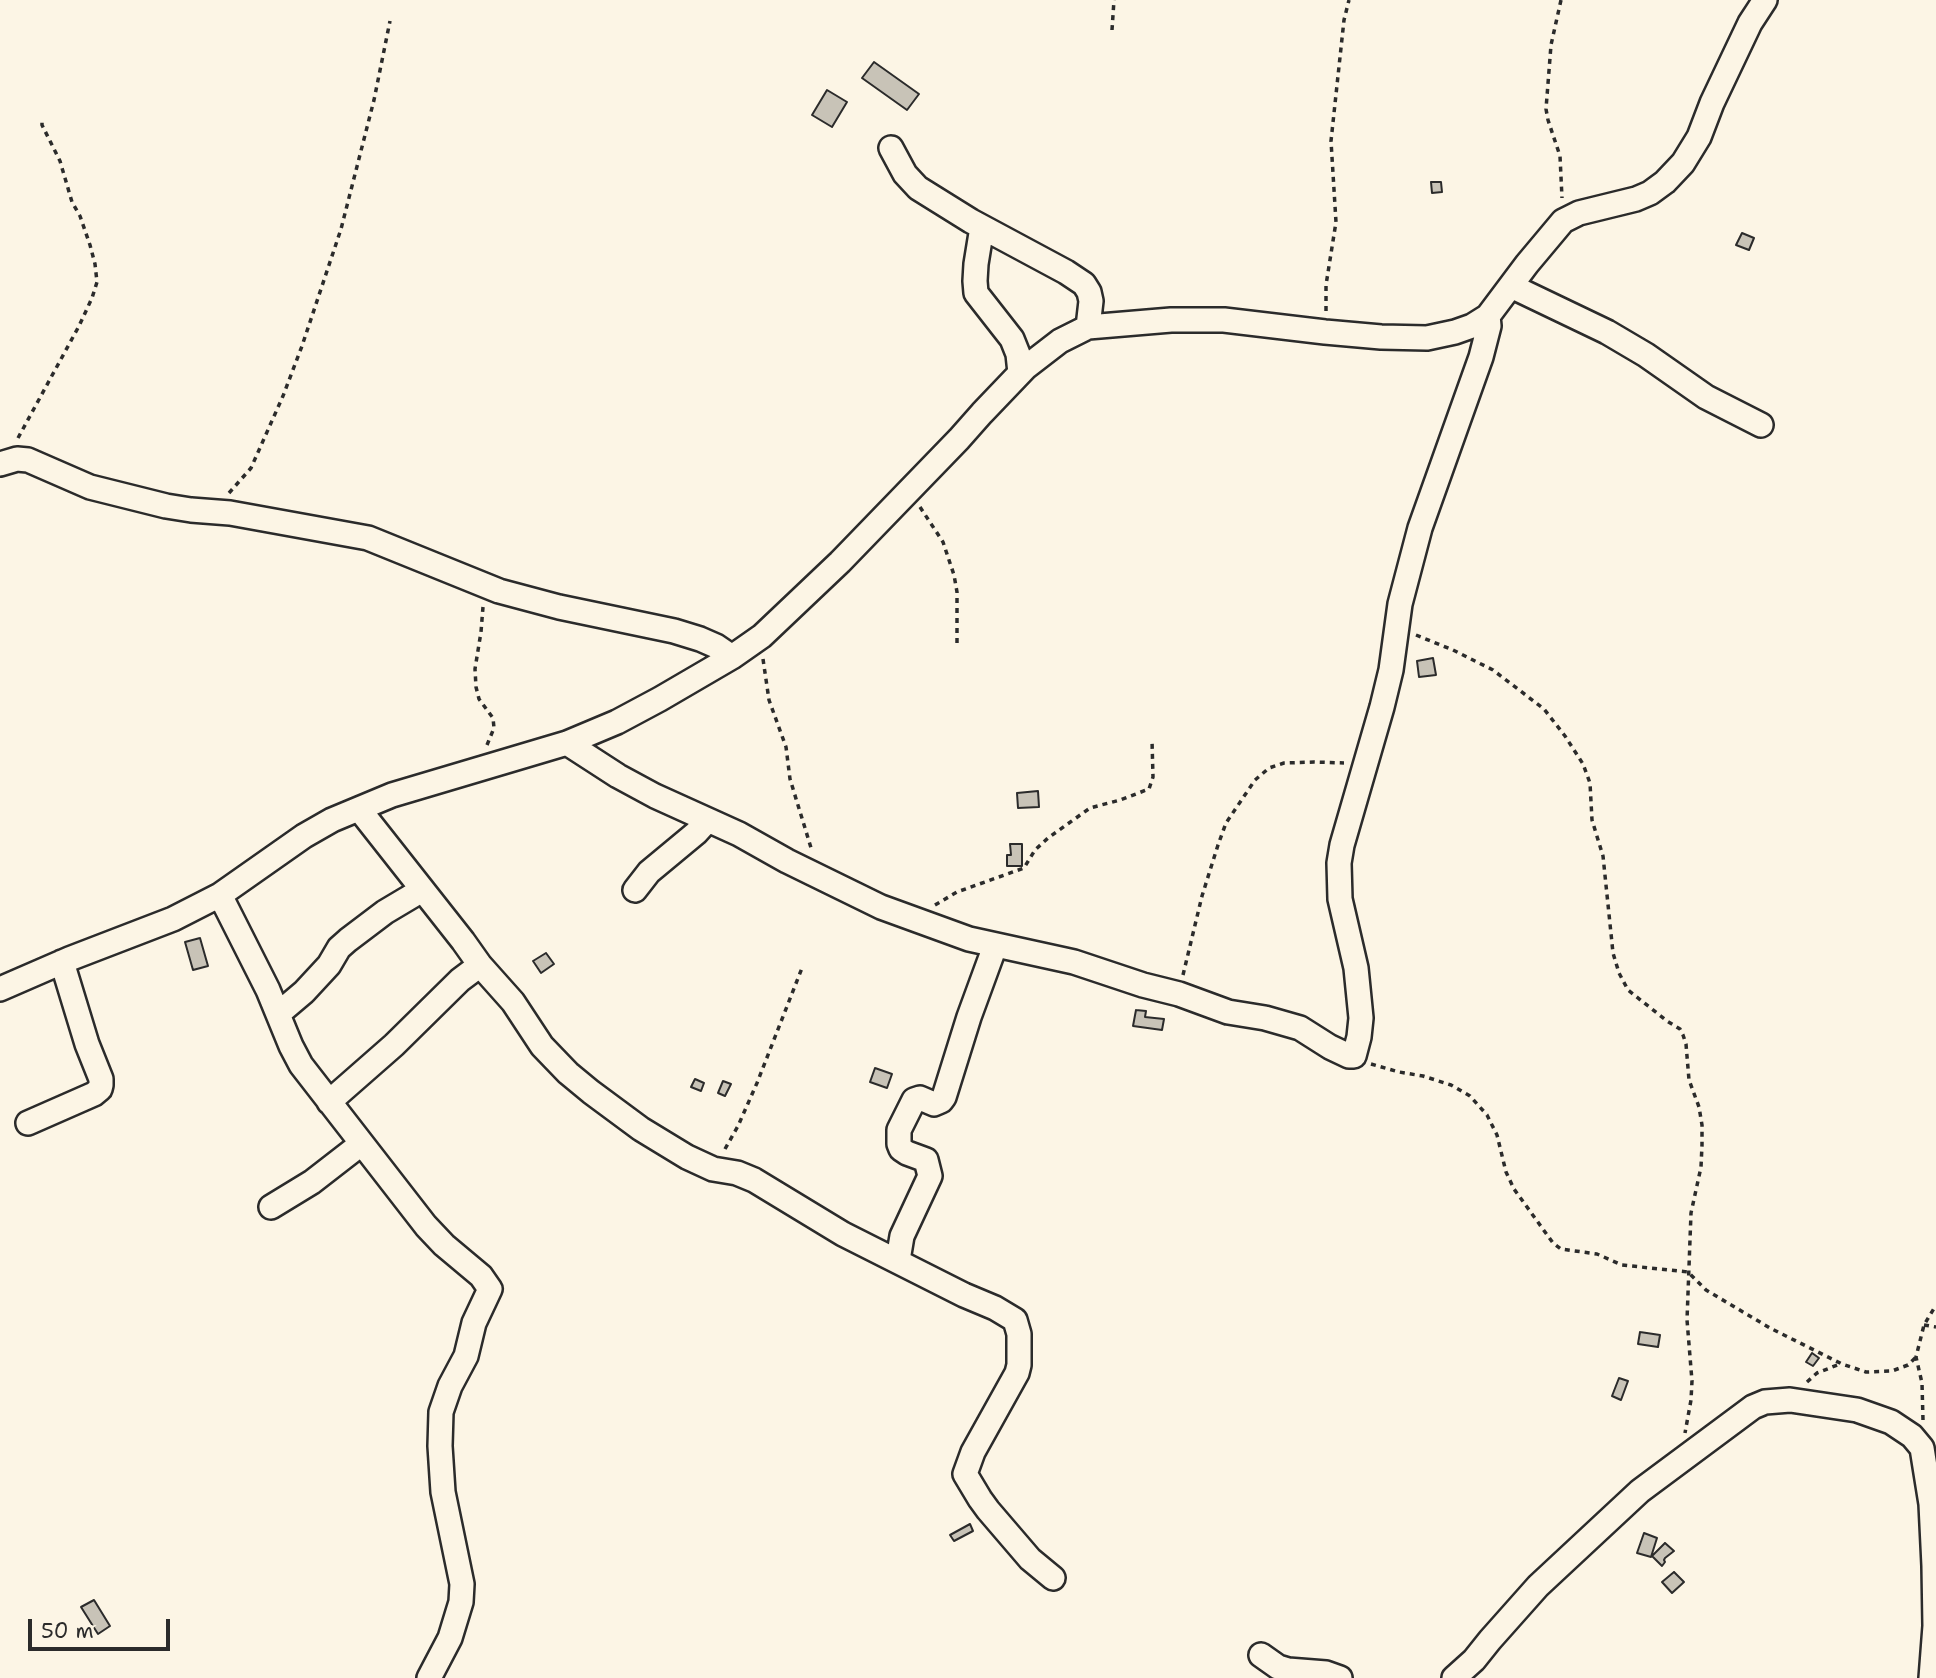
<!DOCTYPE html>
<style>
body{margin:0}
#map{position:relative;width:1936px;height:1678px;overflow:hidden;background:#fcf5e5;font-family:"Shantell Sans",sans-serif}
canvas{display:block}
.scale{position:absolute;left:28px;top:1619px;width:142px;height:32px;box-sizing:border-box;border:4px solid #2b2b2b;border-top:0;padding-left:9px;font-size:21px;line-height:24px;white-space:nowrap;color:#2b2b2b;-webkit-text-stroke:5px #fcf5e5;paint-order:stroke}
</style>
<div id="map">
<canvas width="1936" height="1678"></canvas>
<div class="scale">50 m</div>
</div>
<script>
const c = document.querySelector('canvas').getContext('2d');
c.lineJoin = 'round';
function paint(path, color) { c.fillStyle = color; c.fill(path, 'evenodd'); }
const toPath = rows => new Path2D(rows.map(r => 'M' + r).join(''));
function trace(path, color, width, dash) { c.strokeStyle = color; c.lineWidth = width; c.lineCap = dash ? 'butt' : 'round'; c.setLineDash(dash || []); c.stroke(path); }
const building = toPath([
 [874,62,919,94,907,110,862,78,874,62],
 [827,90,847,102,832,127,812,115,827,90],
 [1431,182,1441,182,1442,192,1432,193,1431,182],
 [1742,233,1754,238,1749,250,1736,245,1742,233],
 [1433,658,1436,675,1419,677,1417,661,1433,658],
 [1038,791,1039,807,1018,808,1017,793,1038,791],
 [1010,844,1022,844,1022,866,1007,866,1007,855,1011,855,1010,844],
 [200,938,208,966,193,970,185,942,200,938],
 [546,953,554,964,541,973,533,961,546,953],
 [1136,1010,1146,1011,1145,1017,1164,1019,1162,1030,1133,1026,1136,1010],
 [875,1068,892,1074,887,1088,870,1082,875,1068],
 [695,1079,704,1083,701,1091,691,1087,695,1079],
 [723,1081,731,1084,725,1096,718,1093,723,1081],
 [1640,1332,1660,1335,1658,1347,1638,1344,1640,1332],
 [1812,1353,1819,1358,1813,1366,1806,1362,1812,1353],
 [1619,1378,1628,1381,1621,1400,1612,1396,1619,1378],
 [970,1524,973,1531,954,1541,950,1535,970,1524],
 [1644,1533,1657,1538,1651,1557,1637,1553,1644,1533],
 [1665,1543,1674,1551,1665,1558,1664,1560,1665,1562,1662,1566,1652,1556,1665,1543],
 [1674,1572,1684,1582,1672,1593,1662,1582,1674,1572],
 [94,1600,110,1626,98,1634,81,1607,94,1600]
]);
paint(building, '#c8c3b7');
trace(building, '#2b2b2b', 2);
const minor = toPath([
 [891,148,905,174,918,188,971,221,1066,272,1084,284,1089,292,1091,301,1088,327],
 [982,227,976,264,975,281,976,293,1012,339,1018,354,1020,373],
 [1511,286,1607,332,1646,355,1706,397,1761,425],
 [0,464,17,459,28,460,90,487,166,506,191,510,230,513,368,538,499,591,559,607,674,631,700,639,716,646,732,657],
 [567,743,618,776,655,796,739,834,787,861,881,907,969,939,1074,962,1143,985,1179,994,1228,1012,1265,1018,1300,1028,1330,1047,1349,1056,1354,1056,1359,1037,1361,1018,1356,968,1340,899,1339,863,1342,845,1382,707,1391,670,1400,604,1420,528,1481,357,1489,326,1488,316],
 [359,809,463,941,480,965,513,1002,542,1046,568,1073,591,1092,641,1129,687,1157,713,1169,737,1173,754,1180,843,1234,964,1295,995,1308,1015,1320,1019,1334,1019,1365,1017,1373,973,1452,965,1474,980,1499,988,1510,1030,1559,1053,1578],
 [635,890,649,872,696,833,707,821],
 [220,895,268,990,291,1046,301,1065,426,1226,444,1245,481,1276,490,1289,474,1323,466,1356,450,1386,441,1412,440,1446,443,1492,462,1584,461,1602,450,1638,429,1678],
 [0,989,69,959,173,919,220,895,304,836,332,820,392,795,567,743,617,722,660,699,732,657,762,636,840,562,959,439,982,413,1025,368,1060,341,1088,327,1171,320,1224,320,1325,332,1381,337,1427,338,1455,332,1472,326,1488,316,1527,264,1563,221,1579,213,1636,199,1650,193,1665,182,1683,163,1699,137,1712,103,1750,23,1765,0],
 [278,1014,304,992,329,965,339,948,348,940,385,912,422,890],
 [329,1102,394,1045,460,980,480,965],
 [28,1123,94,1094,100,1089,101,1085,101,1079,87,1044,62,962],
 [271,1207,312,1182,361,1144],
 [898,1260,902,1236,930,1176,926,1160,907,1153,901,1149,899,1144,899,1130,914,1100,920,1098,934,1104,941,1101,944,1097,969,1017,995,946],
 [1261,1655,1278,1667,1288,1670,1326,1673,1340,1678],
 [1454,1678,1474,1660,1490,1640,1538,1586,1640,1491,1753,1407,1765,1402,1790,1400,1857,1410,1891,1422,1912,1436,1922,1448,1931,1504,1934,1566,1935,1626,1931,1678]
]);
trace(minor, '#2b2b2b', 28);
trace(toPath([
 [1561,0,1551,45,1546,109,1548,120,1560,156,1562,198],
 [1112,30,1114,0],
 [1326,311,1326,285,1336,222,1331,141,1344,20,1349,0],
 [18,438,79,326,92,298,97,282,95,264,90,245,80,216,72,202,60,161,42,125,42,119],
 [229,493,251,468,283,396,302,346,341,229,374,100,390,21],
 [920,507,943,542,954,575,957,592,957,647],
 [483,607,481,632,475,669,476,687,479,699,493,718,494,728,487,745],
 [1416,635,1453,650,1493,670,1544,709,1565,736,1583,764,1590,783,1592,820,1603,856,1613,953,1619,973,1628,990,1667,1021,1680,1029,1683,1035,1686,1044,1689,1080,1699,1107,1702,1125,1702,1145,1701,1167,1691,1213,1687,1320,1692,1381,1691,1400,1685,1433],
 [763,659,769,700,786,747,790,779,812,851],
 [935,905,957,892,1024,868,1035,850,1048,838,1090,808,1120,800,1149,789,1153,777,1152,740],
 [1183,975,1202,896,1218,845,1226,823,1255,780,1269,768,1284,763,1314,762,1344,763],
 [1371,1064,1399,1072,1423,1076,1451,1085,1470,1096,1487,1115,1497,1135,1506,1172,1514,1189,1553,1243,1561,1249,1597,1254,1622,1265,1688,1272,1706,1290,1770,1328,1842,1364,1866,1372,1892,1371,1908,1365,1916,1357],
 [725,1149,738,1126,757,1083,802,968],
 [1924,1325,1936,1327],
 [1807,1382,1817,1373,1840,1364],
 [1923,1420,1922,1383,1916,1357,1924,1325,1936,1305]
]), '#2b2b2b', 3.5, [5, 5]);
trace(minor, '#fcf5e5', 23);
</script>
